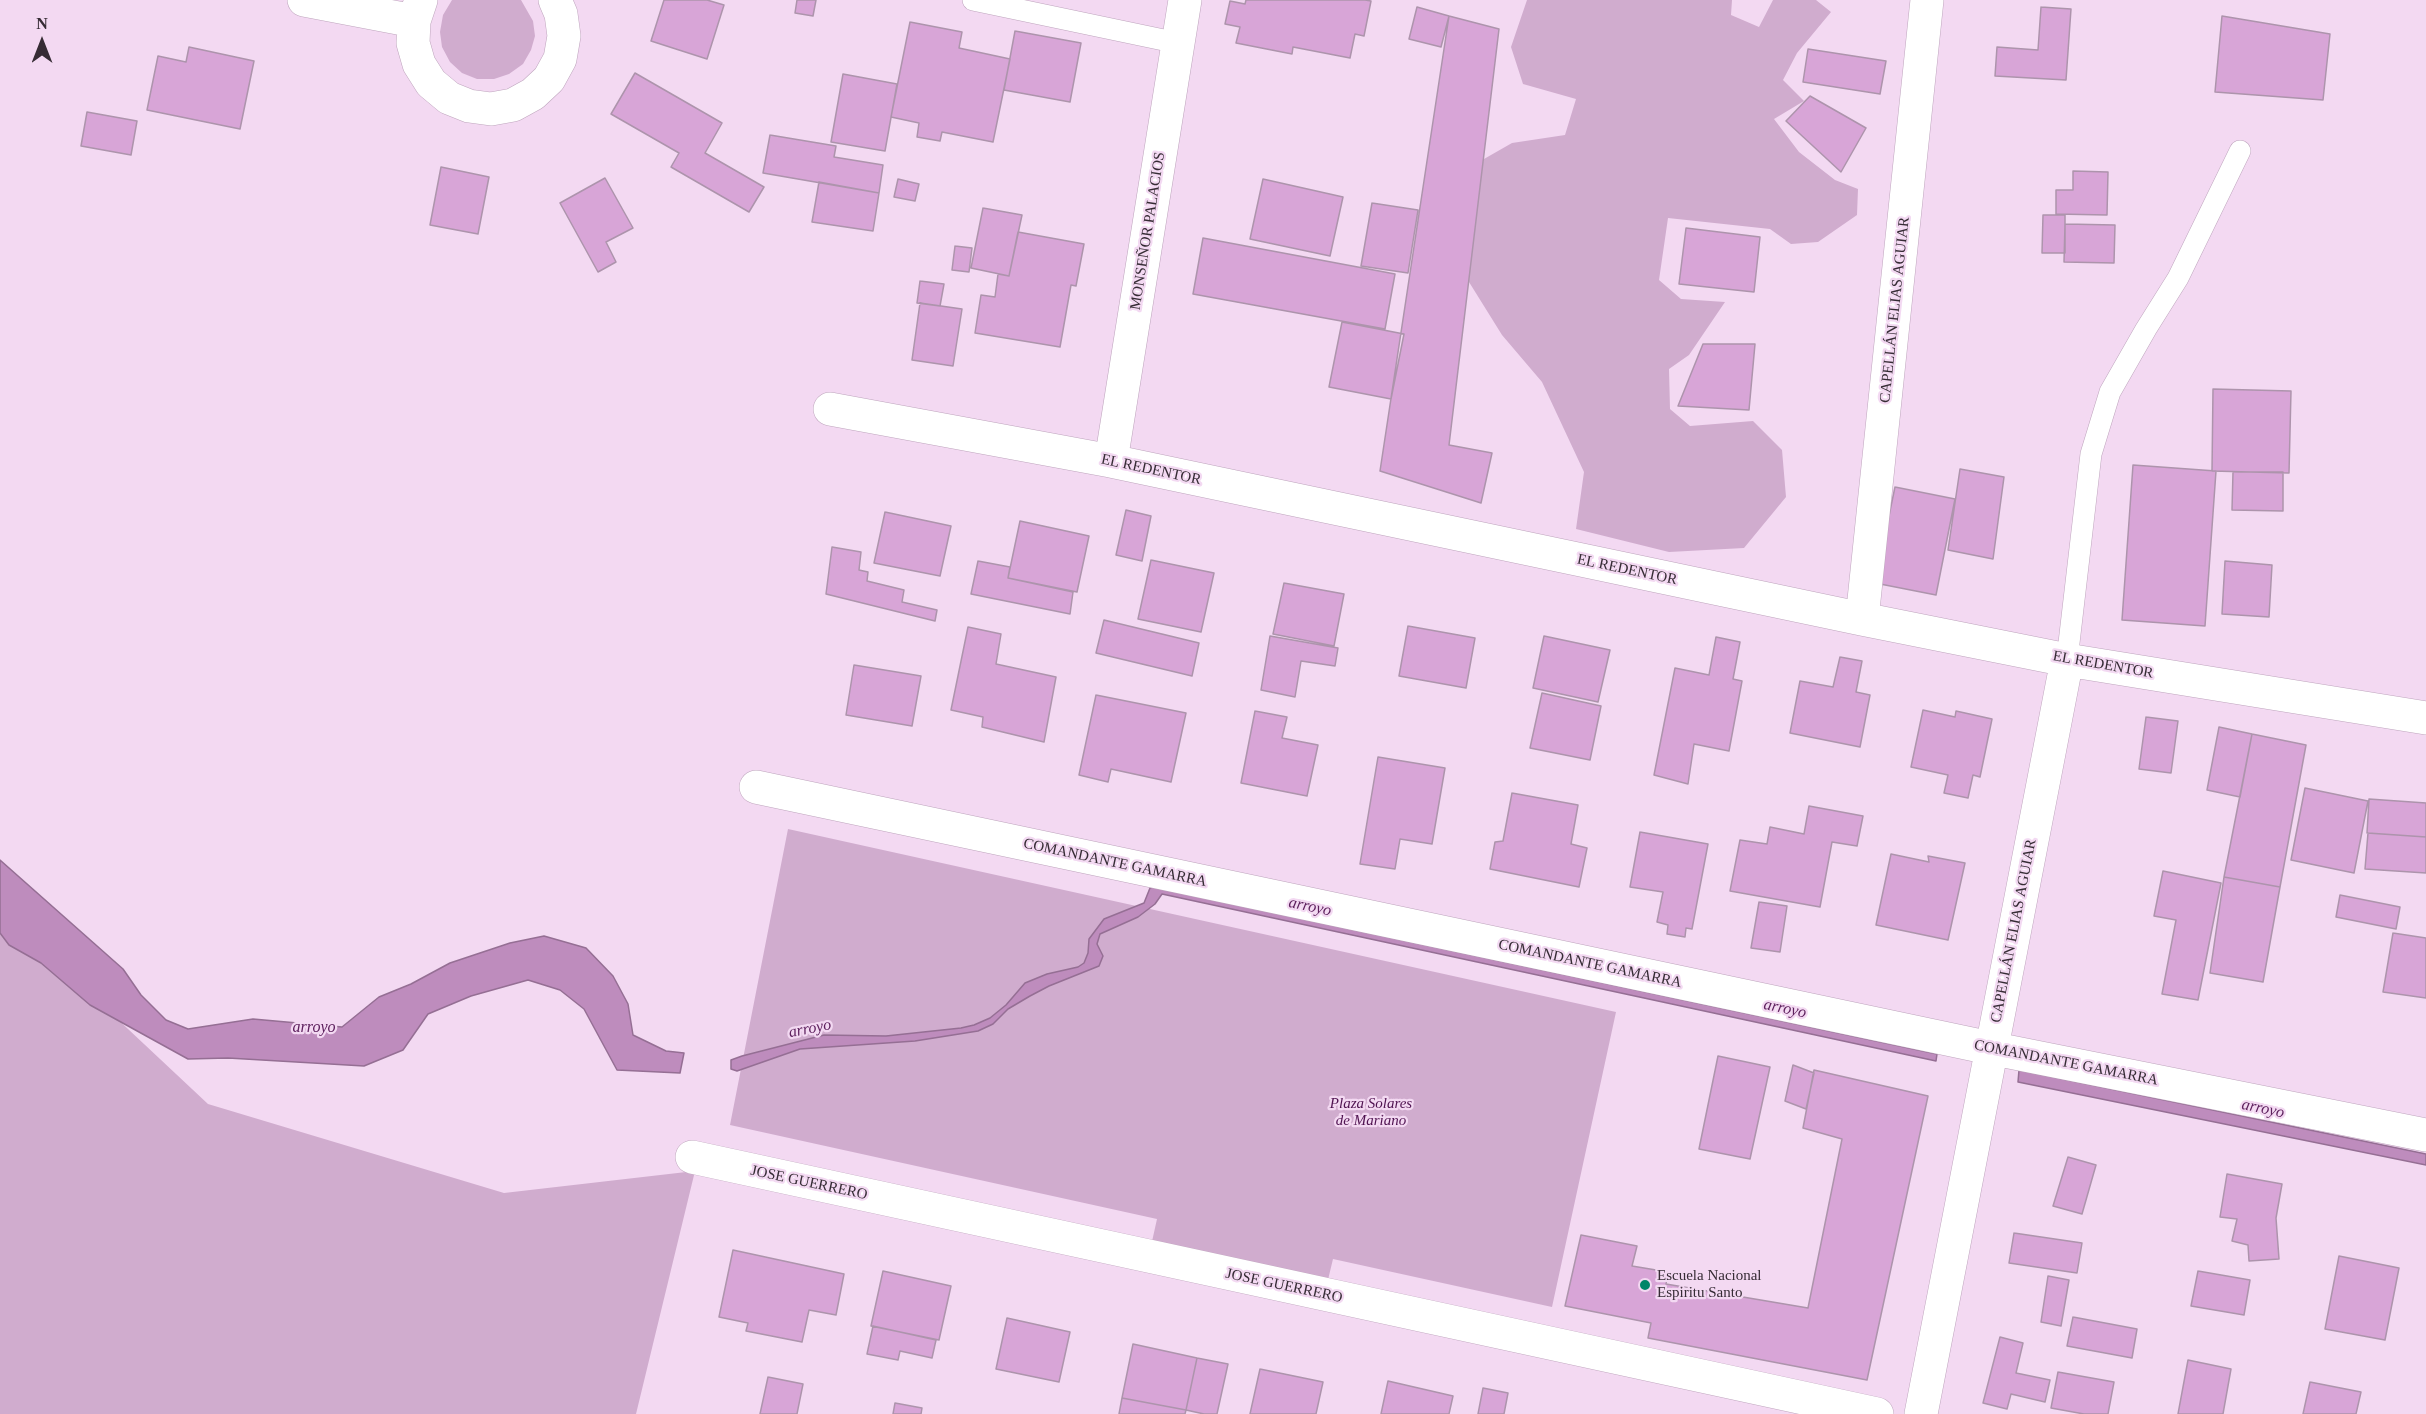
<!DOCTYPE html>
<meta charset="utf-8">
<style>
body{margin:0}
#map{position:relative;width:2426px;height:1414px;overflow:hidden;background:#f3d9f2;font-family:"Times New Roman",serif}
canvas{display:block}
.north{position:absolute;left:12px;top:12px;width:60px;height:60px;-webkit-text-stroke:4px #f3d9f2;paint-order:stroke;rotate:0deg;font-size:16px;font-weight:700;line-height:24px;text-align:center;color:#362c35}
.north::after{content:'';display:block;margin:auto;width:21px;height:27px;background:#362c35;clip-path:polygon(50% 0,100% 100%,50% 72%,0 100%)}
</style>
<div id="map">
<canvas width="2426" height="1414"></canvas>
<div class="north">N</div>
</div>
<script>
const c = document.querySelector('canvas').getContext('2d');
c.lineJoin = 'round';
function paint(path, color) { c.fillStyle = color; c.fill(path, 'evenodd'); }
const toPath = rows => new Path2D(rows.map(r => 'M' + r).join(''));
function trace(path, color, width, dash) { c.strokeStyle = color; c.lineWidth = width; c.lineCap = dash ? 'butt' : 'round'; c.setLineDash(dash || []); c.stroke(path); }
function drawText(font, color, halo, rows, align = 'center') {
  c.font = font + ' "Times New Roman",serif'; c.lineWidth = 4.5; c.setLineDash([]); c.textBaseline = 'middle'; c.strokeStyle = halo; c.fillStyle = color; for (const [text, x, y, turn = 0] of rows) {
    c.save(); c.translate(x, y); c.rotate((+turn || 0) * Math.PI / 180); c.textAlign = isNaN(turn) ? turn : align; if (halo) c.strokeText(text, 0, 0); c.fillText(text, 0, 0); c.restore();
  }
}
paint(toPath([
 [452,0,521,0,533,21,535,36,531,50,523,64,509,74,494,79,477,79,462,73,450,62,442,47,440,32,443,15],
 [1527,0,1732,0,1731,15,1759,27,1773,0,1816,0,1831,12,1797,53,1783,80,1804,101,1774,119,1799,152,1835,180,1858,189,1857,215,1818,242,1791,244,1770,229,1668,218,1659,280,1681,299,1725,302,1689,355,1669,369,1670,409,1690,426,1753,421,1782,450,1786,497,1744,548,1669,552,1576,529,1584,472,1542,382,1502,335,1469,282,1467,210,1484,159,1512,143,1565,135,1576,99,1523,84,1511,47],
 [788,829,1616,1012,1552,1307,1333,1259,1326,1288,1151,1246,1157,1219,730,1125],
 [0,909,208,1104,504,1193,695,1171,636,1414,0,1414]
]), '#d0acce');
const water = toPath([
 [0,860,123,969,141,995,166,1020,188,1029,253,1019,342,1027,379,997,411,984,450,963,510,943,544,936,586,948,613,976,628,1004,633,1035,666,1051,684,1053,680,1073,617,1070,584,1009,560,990,528,980,471,996,428,1014,403,1050,364,1066,228,1058,188,1059,90,1005,41,963,9,945,0,933,0,860],
 [1153,887,1937,1054,1936,1061,1162,894,1155,904,1138,917,1100,934,1097,944,1103,956,1099,966,1049,986,1030,996,1008,1009,993,1024,978,1031,915,1041,800,1049,737,1071,731,1069,731,1060,742,1056,824,1035,886,1036,961,1028,974,1025,990,1018,1006,1005,1025,983,1047,974,1078,967,1084,963,1088,953,1089,939,1104,919,1144,903,1150,888,1153,887],
 [2019,1070,2426,1154,2426,1165,2018,1082,2019,1070]
]);
paint(water, '#be8cbd');
trace(water, '#956f94', 1.5);
const building = toPath([
 [664,0,707,0,724,5,707,59,651,41,664,0],
 [797,0,816,0,813,16,795,13,797,0],
 [1246,0,1365,0,1371,1,1364,36,1355,34,1350,58,1293,47,1292,54,1236,43,1240,27,1225,24,1230,1,1245,4,1246,0],
 [1417,7,1449,16,1441,47,1409,39,1417,7],
 [2041,7,2071,9,2066,80,1995,76,1997,47,2038,50,2041,7],
 [1449,16,1499,29,1449,445,1492,453,1481,503,1380,471,1449,16],
 [2222,16,2330,34,2323,100,2215,92,2222,16],
 [910,22,962,32,959,48,1010,59,993,142,942,132,940,141,917,137,919,123,891,117,910,22],
 [1015,31,1081,43,1070,102,1004,90,1015,31],
 [189,47,254,61,240,129,147,110,158,56,186,62,189,47],
 [1808,49,1886,61,1880,94,1803,82,1808,49],
 [635,73,722,123,705,153,764,187,749,212,671,167,679,153,611,114,635,73],
 [843,74,897,84,885,151,831,142,843,74],
 [1810,96,1866,128,1841,172,1786,121,1810,96],
 [87,112,137,121,131,155,81,146,87,112],
 [770,135,836,146,834,157,883,165,879,193,763,173,770,135],
 [441,167,489,177,478,234,430,225,441,167],
 [2073,171,2108,172,2107,215,2056,214,2056,190,2073,190,2073,171],
 [605,178,633,228,606,242,616,262,598,272,560,203,605,178],
 [898,179,919,184,915,201,894,197,898,179],
 [1263,179,1343,197,1330,256,1250,239,1263,179],
 [819,182,879,193,873,231,812,222,819,182],
 [1372,203,1418,210,1408,273,1361,266,1372,203],
 [983,208,1022,215,1009,276,971,268,983,208],
 [2043,215,2065,215,2065,253,2042,253,2043,215],
 [2065,224,2115,225,2114,263,2064,262,2065,224],
 [1686,228,1760,237,1754,292,1679,284,1686,228],
 [1018,232,1084,244,1076,286,1071,285,1060,347,975,333,981,295,995,297,998,274,1009,276,1018,232],
 [1203,238,1395,274,1385,329,1193,294,1203,238],
 [955,246,972,248,969,272,952,270,955,246],
 [920,281,944,284,940,306,917,303,920,281],
 [920,303,962,309,953,366,912,360,920,303],
 [1342,322,1404,334,1391,399,1329,387,1342,322],
 [1703,344,1755,344,1749,410,1678,406,1703,344],
 [2213,389,2291,391,2289,473,2212,471,2213,389],
 [2133,465,2216,471,2205,626,2122,620,2133,465],
 [1960,469,2004,477,1993,559,1948,550,1960,469],
 [2233,472,2283,472,2283,511,2232,510,2233,472],
 [1895,487,1955,499,1936,595,1875,583,1895,487],
 [1126,510,1151,516,1142,561,1116,555,1126,510],
 [885,512,951,526,940,576,874,563,885,512],
 [1020,521,1089,536,1077,592,1008,578,1020,521],
 [832,547,861,552,859,570,868,572,867,581,904,590,902,602,937,610,935,621,826,594,832,547],
 [1151,560,1214,573,1201,632,1138,619,1151,560],
 [978,561,1010,567,1008,578,1073,592,1070,614,971,594,978,561],
 [2225,561,2272,565,2269,617,2222,614,2225,561],
 [1284,583,1344,594,1334,646,1273,634,1284,583],
 [1104,620,1199,643,1192,676,1096,653,1104,620],
 [1408,626,1475,638,1466,688,1399,676,1408,626],
 [968,627,1001,634,996,664,1056,677,1044,742,982,727,983,717,951,710,968,627],
 [1270,636,1338,648,1335,666,1301,661,1295,697,1261,690,1270,636],
 [1544,636,1610,650,1598,702,1533,688,1544,636],
 [1716,637,1740,642,1733,679,1742,681,1729,751,1694,744,1688,784,1654,775,1675,668,1709,675,1716,637],
 [1840,657,1862,661,1856,692,1870,695,1860,747,1790,733,1800,681,1833,687,1840,657],
 [854,665,921,676,912,726,846,715,854,665],
 [1542,693,1601,706,1590,760,1530,748,1542,693],
 [1096,695,1186,713,1171,782,1111,769,1108,782,1079,775,1096,695],
 [1923,710,1955,717,1956,711,1992,719,1980,777,1973,775,1968,798,1944,793,1948,775,1911,767,1923,710],
 [1255,711,1287,717,1282,738,1318,745,1307,796,1241,783,1255,711],
 [2146,717,2178,721,2171,773,2139,769,2146,717],
 [2219,727,2252,734,2240,797,2207,790,2219,727],
 [2252,734,2306,745,2280,887,2224,877,2252,734],
 [1378,757,1445,768,1432,844,1400,839,1395,869,1360,864,1378,757],
 [2305,788,2368,801,2354,873,2291,860,2305,788],
 [1512,793,1578,805,1571,844,1587,848,1579,887,1490,869,1495,842,1503,841,1512,793],
 [2369,799,2426,803,2426,837,2367,833,2369,799],
 [1809,806,1863,816,1857,846,1832,842,1820,907,1730,891,1740,840,1767,844,1770,827,1804,834,1809,806],
 [1640,832,1708,844,1692,929,1686,928,1685,937,1667,934,1668,925,1657,922,1663,892,1630,887,1640,832],
 [2368,833,2426,837,2426,873,2365,869,2368,833],
 [1891,854,1929,862,1928,856,1965,863,1948,940,1876,925,1891,854],
 [2163,871,2221,883,2198,1000,2162,994,2176,920,2154,916,2163,871],
 [2224,877,2280,887,2263,982,2210,973,2224,877],
 [2340,895,2400,907,2396,929,2336,917,2340,895],
 [1759,902,1787,906,1780,952,1751,948,1759,902],
 [2393,933,2426,938,2426,998,2383,992,2393,933],
 [1718,1056,1770,1067,1750,1159,1699,1149,1718,1056],
 [1793,1065,1814,1073,1806,1109,1785,1101,1793,1065],
 [1814,1070,1928,1096,1867,1380,1648,1338,1651,1323,1565,1306,1581,1235,1637,1246,1632,1266,1668,1272,1666,1284,1808,1308,1842,1139,1803,1128,1814,1070],
 [2068,1157,2096,1165,2082,1214,2053,1206,2068,1157],
 [2227,1174,2282,1184,2276,1218,2279,1259,2249,1261,2248,1245,2232,1241,2237,1219,2220,1217,2227,1174],
 [2014,1233,2082,1243,2077,1273,2009,1263,2014,1233],
 [733,1250,844,1274,836,1315,809,1310,802,1342,746,1331,748,1323,719,1317,733,1250],
 [2339,1256,2399,1268,2385,1340,2325,1329,2339,1256],
 [883,1271,951,1286,939,1340,871,1326,883,1271],
 [2198,1271,2250,1280,2244,1315,2191,1306,2198,1271],
 [2048,1276,2069,1280,2061,1326,2041,1322,2048,1276],
 [2073,1317,2137,1329,2132,1358,2067,1346,2073,1317],
 [1007,1318,1070,1332,1059,1382,996,1369,1007,1318],
 [873,1326,936,1340,932,1358,900,1351,898,1360,867,1354,873,1326],
 [2000,1337,2023,1343,2016,1373,2050,1380,2045,1402,2011,1394,2007,1409,1983,1403,2000,1337],
 [1133,1344,1197,1358,1186,1410,1122,1398,1133,1344],
 [1197,1358,1228,1364,1217,1414,1204,1414,1186,1410,1197,1358],
 [2188,1360,2231,1369,2223,1414,2178,1414,2188,1360],
 [1260,1369,1323,1382,1316,1414,1250,1414,1260,1369],
 [2058,1372,2114,1382,2108,1414,2084,1414,2051,1408,2058,1372],
 [768,1377,803,1384,797,1414,760,1414,768,1377],
 [1388,1381,1453,1396,1449,1414,1381,1414,1388,1381],
 [2310,1382,2361,1392,2356,1414,2303,1414,2310,1382],
 [1483,1388,1508,1393,1504,1414,1478,1414,1483,1388],
 [1122,1398,1186,1410,1185,1414,1119,1414,1122,1398],
 [895,1403,922,1408,921,1414,893,1414,895,1403]
]);
paint(building, '#d8a5d7');
trace(building, '#ad94ac', 1.5);
const service = toPath([
 [973,0,1178,43],
 [2067,660,2091,454,2110,392,2146,329,2178,278,2240,151]
]);
const minor = toPath([
 [304,0,414,21],
 [421,0,414,21,413,43,419,64,431,83,449,98,469,106,491,109,513,105,533,94,549,79,560,59,564,36,561,14,555,0],
 [830,409,1111,461,1862,619,2067,660,2426,718],
 [1111,461,1185,0],
 [1862,619,1927,0],
 [756,787,1990,1048,2426,1135],
 [692,1157,1877,1414],
 [1921,1414,2067,660]
]);
trace(service, '#bea5bd', 22);
trace(minor, '#bea5bd', 34);
trace(service, '#fff', 21);
trace(minor, '#fff', 33);
for (const [x, y, r, color] of [
 [1645,1285,6,"#008569"]
]) { const dot = new Path2D(); dot.arc(x, y, r, 0, 2 * Math.PI); c.fillStyle = color; c.fill(dot); trace(dot, '#f3d9f2', 2); }
drawText('15px', '#362c35', '#f3d9f2', [
 ["MONSEÑOR PALACIOS",1148,231,-81],
 ["CAPELLÁN ELIAS AGUIAR",1895,310,-84],
 ["EL REDENTOR",1151,470,12],
 ["EL REDENTOR",1627,570,12],
 ["EL REDENTOR",2103,665,10],
 ["COMANDANTE GAMARRA",1115,863,12],
 ["CAPELLÁN ELIAS AGUIAR",2014,931,-79],
 ["COMANDANTE GAMARRA",1590,964,12],
 ["COMANDANTE GAMARRA",2066,1063,11],
 ["JOSE GUERRERO",809,1183,12],
 ["JOSE GUERRERO",1284,1286,12]
]);
drawText('italic 15px', '#4f1250', '#f3d9f2', [
 ["Plaza Solares",1371,1104],
 ["de Mariano",1371,1121]
]);
drawText('15px', '#362c35', '#f3d9f2', [
 ["Escuela Nacional",1657,1276],
 ["Espiritu Santo",1657,1293]
], 'left');
drawText('italic 16px', '#5e215e', '#f3d9f2', [
 ["arroyo",1310,907,12],
 ["arroyo",1785,1009,12],
 ["arroyo",314,1028],
 ["arroyo",810,1029,-11],
 ["arroyo",2263,1109,12]
]);
</script>
